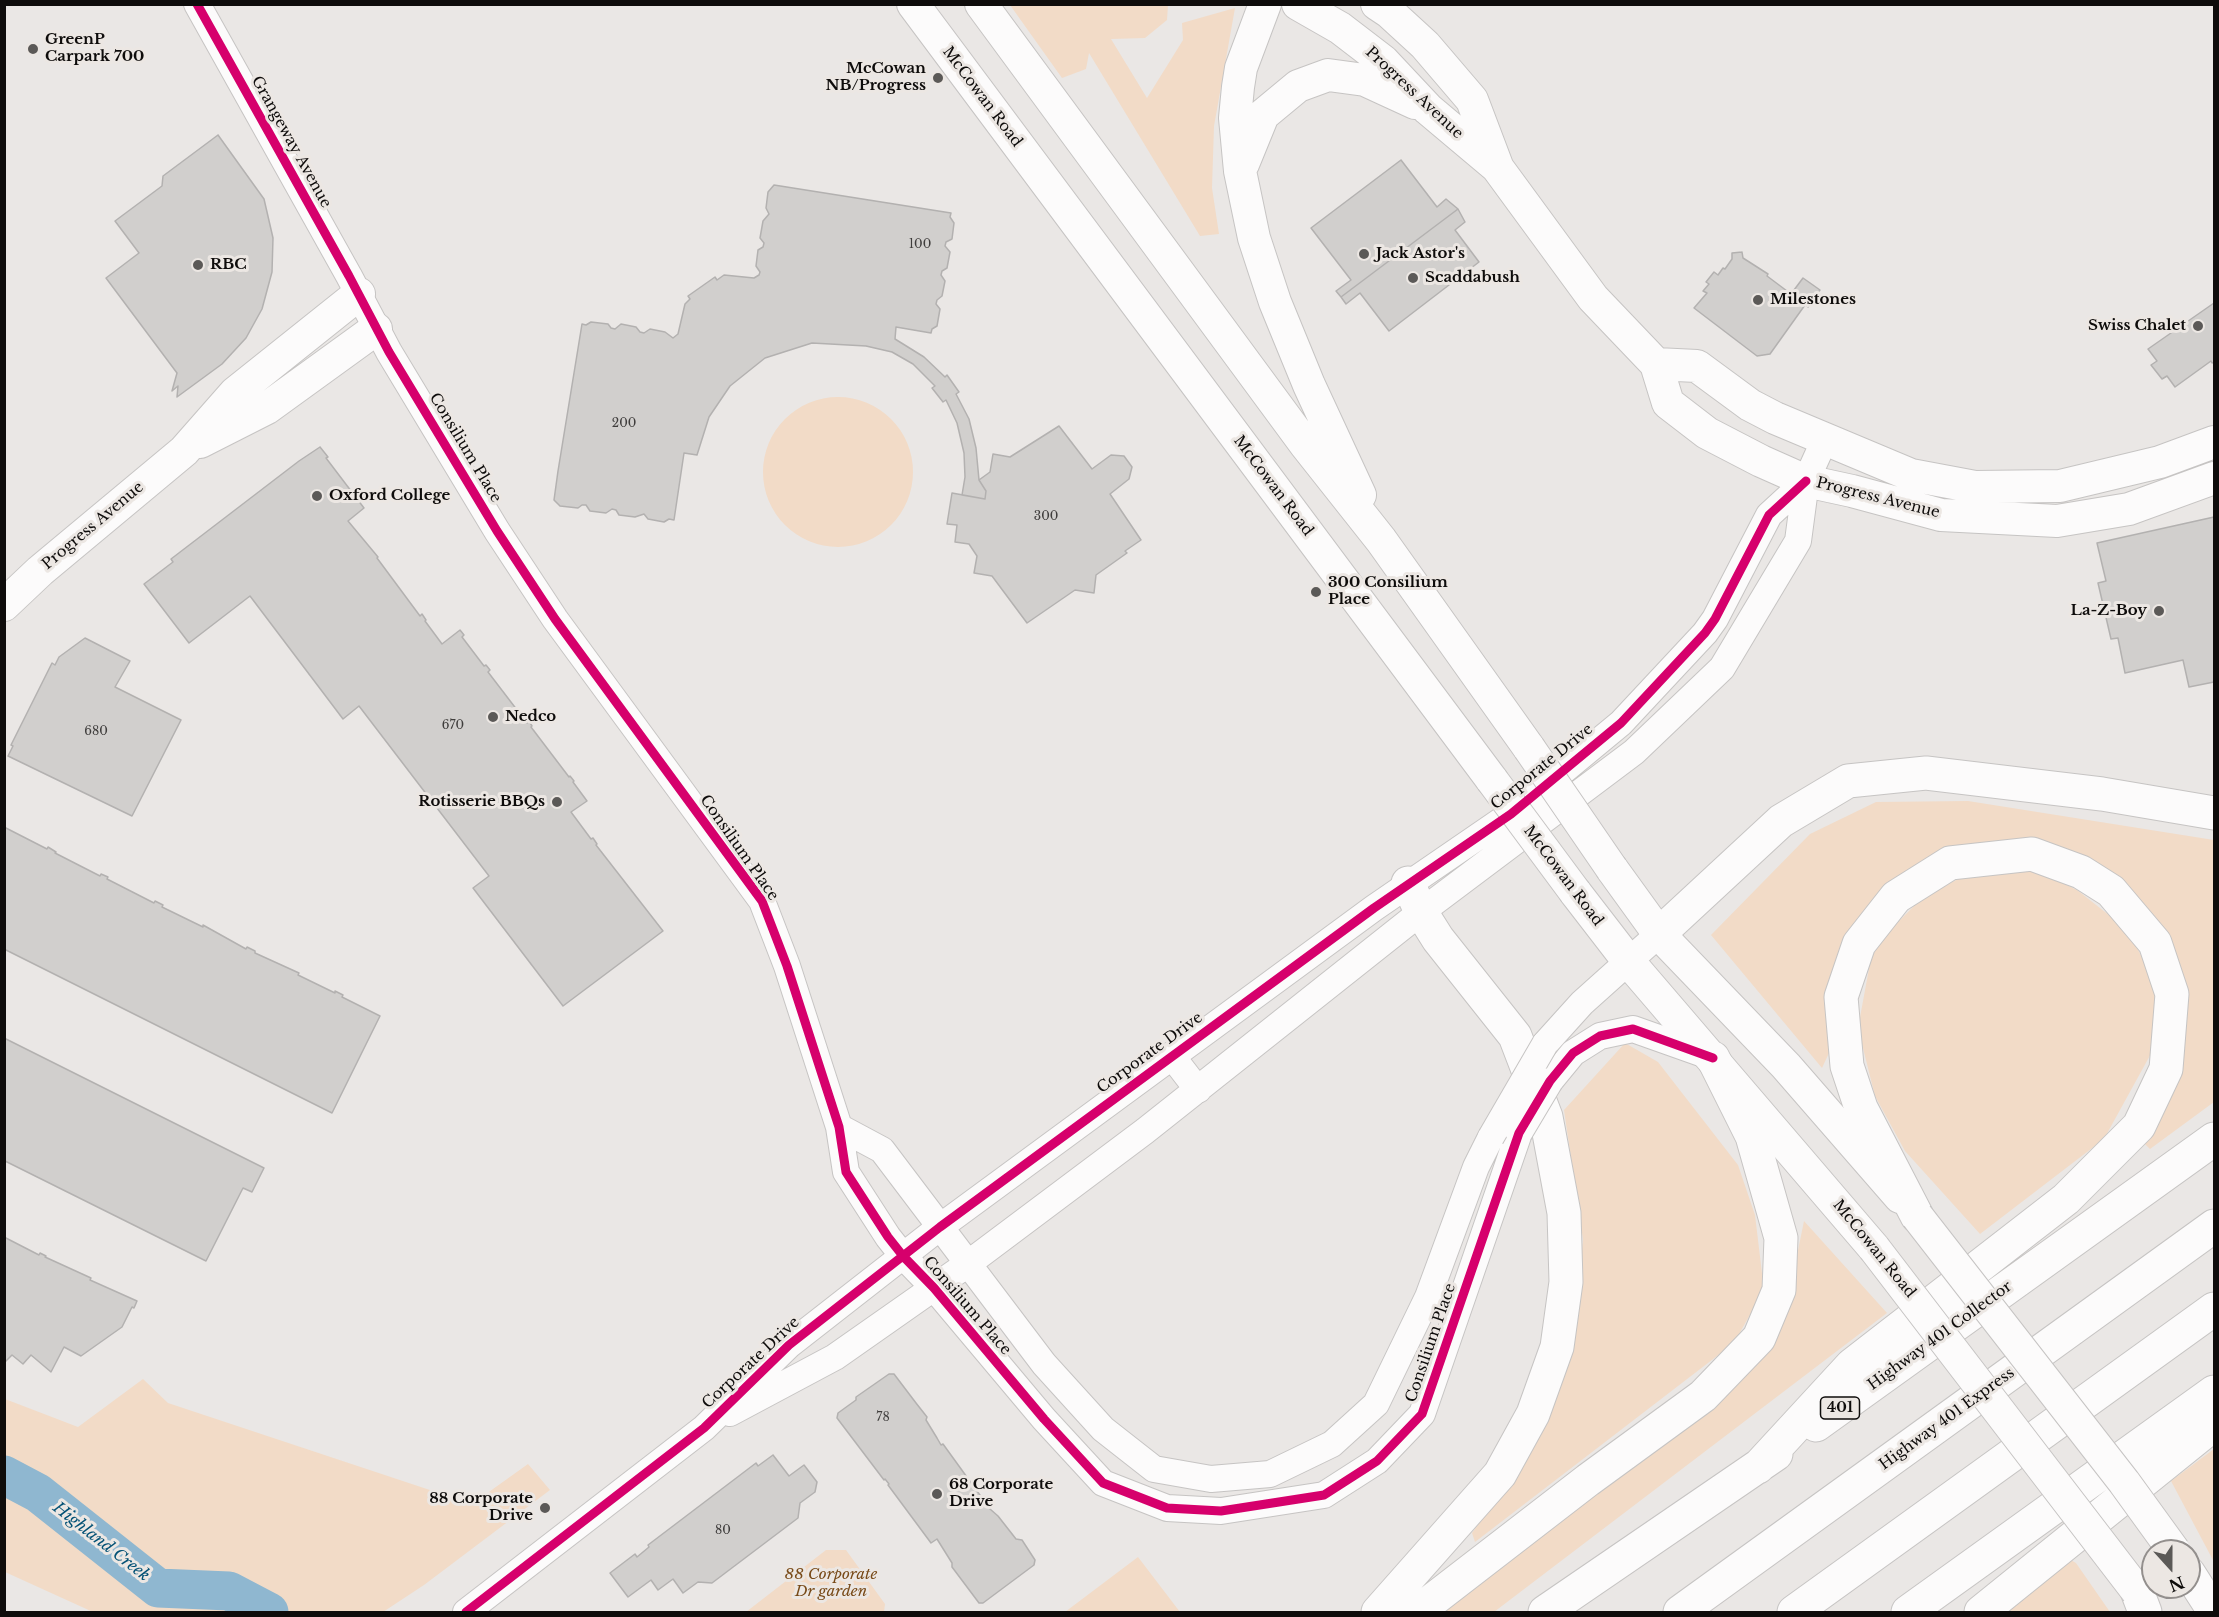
<!DOCTYPE html>
<style>
body{margin:0}
#map{position:relative;width:2219px;height:1617px;overflow:hidden;background:#eae7e5;font-family:"Libre Baskerville",serif}
canvas{display:block}
.frame{position:absolute;inset:0;border:6px solid #0e0c0b;pointer-events:none}
.north{position:absolute;left:2141px;top:1539px;width:60px;height:60px;box-sizing:border-box;background:#ece7e3;border:2px solid #938f8d;border-radius:50%;rotate:159deg;font-size:16px;font-weight:700;line-height:24px;text-align:center;color:#0e0c0b}
.north::after{content:'';display:block;margin:auto;width:21px;height:27px;background:#5b5957;clip-path:polygon(50% 0,100% 100%,50% 72%,0 100%)}
</style>
<div id="map">
<canvas width="2219" height="1617"></canvas>
<div class="frame"></div>
<div class="north">N</div>
</div>
<script>
const c = document.querySelector('canvas').getContext('2d');
c.lineJoin = 'round';
function paint(path, color) { c.fillStyle = color; c.fill(path, 'evenodd'); }
const toPath = rows => new Path2D(rows.map(r => 'M' + r).join(''));
function trace(path, color, width, dash) { c.strokeStyle = color; c.lineWidth = width; c.lineCap = dash ? 'butt' : 'round'; c.setLineDash(dash || []); c.stroke(path); }
function drawText(font, color, halo, rows, align = 'center') {
  c.font = font + ' "Libre Baskerville",serif'; c.lineWidth = 6; c.setLineDash([]); c.textBaseline = 'middle'; c.strokeStyle = halo; c.fillStyle = color; for (const [text, x, y, turn = 0] of rows) {
    c.save(); c.translate(x, y); c.rotate((+turn || 0) * Math.PI / 180); c.textAlign = isNaN(turn) ? turn : align; if (halo) c.strokeText(text, 0, 0); c.fillText(text, 0, 0); c.restore();
  }
}
paint(toPath([
 [1010,5,1168,5,1167,20,1145,38,1111,39,1147,98,1183,40,1182,23,1235,8,1214,126,1212,188,1219,234,1200,236,1089,53,1086,69,1062,78],
 '763 472a75 75 0 1 1 150 0a75 75 0 1 1-150 0Z',
 [1968,801,2214,840,2214,1102,2150,1149,2140,1139,2177,1083,2134,895,1962,849,1844,942,1829,1053,1822,1068,1711,935,1810,834,1876,802],
 [2033,868,2077,890,2128,930,2157,987,2153,1050,2104,1139,1980,1234,1905,1151,1875,1096,1858,1028,1873,947,1921,899,1971,872],
 [1625,1043,1658,1062,1738,1165,1755,1215,1764,1290,1734,1343,1475,1542,1472,1533,1529,1452,1571,1351,1583,1240,1564,1110],
 [1804,1221,1887,1313,1494,1612,1437,1612,1710,1407,1757,1365,1784,1319],
 [143,1379,168,1403,472,1504,528,1464,550,1490,424,1585,383,1612,93,1612,5,1572,5,1399,78,1427],
 [2214,1449,2214,1562,2171,1481],
 [826,1550,846,1550,885,1604,884,1612,746,1612],
 [1138,1557,1180,1612,1065,1612],
 [2067,1558,2076,1563,2110,1612,2008,1612]
]), '#f2dbc7');
trace(toPath([
 [4,1475,38,1493,158,1588,229,1591,269,1612]
]), '#8fb7d0', 39);
const building = toPath([
 [218,135,264,199,273,238,272,272,262,309,246,338,222,364,177,397,178,386,172,391,177,373,106,278,139,253,115,221,162,186,163,176,218,135],
 [1401,160,1437,207,1446,199,1458,209,1341,297,1336,291,1351,280,1311,228,1401,160],
 [774,185,951,213,950,217,954,223,952,239,946,242,945,246,950,252,947,268,942,271,941,275,945,281,942,296,937,300,936,304,940,309,937,326,932,329,931,333,896,327,895,339,924,357,945,377,947,375,959,392,956,394,969,419,976,448,979,480,986,491,985,499,962,495,965,477,964,453,957,423,946,400,943,402,932,388,935,386,913,364,892,352,866,346,812,343,765,358,730,386,709,417,697,455,684,453,674,520,669,519,664,522,648,519,644,514,635,517,619,515,616,510,612,509,606,513,590,511,586,505,582,505,578,508,560,506,554,500,558,471,582,324,586,325,591,322,608,324,611,328,615,329,621,324,636,327,640,332,644,333,650,329,665,332,673,338,678,334,685,304,690,299,688,296,715,277,717,280,724,275,754,278,759,275,760,272,756,266,758,250,763,247,764,243,760,238,763,221,769,214,766,208,768,192,774,185],
 [1458,209,1465,222,1455,230,1479,262,1389,331,1360,293,1346,304,1341,297,1458,209],
 [1742,252,1743,258,1768,274,1767,276,1791,294,1803,278,1820,290,1808,307,1805,305,1770,354,1757,356,1694,308,1707,293,1703,291,1709,284,1706,282,1714,272,1718,275,1723,268,1725,269,1732,259,1732,253,1742,252],
 [2214,303,2214,362,2212,363,2211,361,2175,387,2167,376,2162,379,2151,365,2157,361,2148,349,2214,303],
 [1059,426,1092,469,1111,455,1124,456,1132,467,1129,479,1110,494,1141,540,1125,551,1127,553,1096,575,1094,593,1075,590,1027,623,992,576,974,573,977,556,969,544,955,542,957,525,947,524,952,493,985,499,986,491,979,480,990,472,993,454,1010,457,1059,426],
 [320,447,328,457,326,458,364,508,348,521,378,557,377,558,420,616,422,614,426,620,425,621,442,644,460,630,464,635,462,637,484,666,486,665,490,670,488,672,527,723,529,721,532,726,531,727,569,777,570,776,574,781,573,782,587,801,571,812,591,839,593,838,597,844,596,845,663,931,563,1006,473,888,489,876,359,706,343,719,250,596,189,643,144,584,173,562,171,559,299,461,320,447],
 [2214,517,2214,682,2189,687,2183,660,2125,673,2118,638,2111,639,2098,583,2106,581,2097,543,2214,517],
 [85,638,130,661,115,687,181,720,132,816,8,756,13,746,11,745,52,663,55,665,59,657,85,638],
 [4,827,47,849,48,847,56,852,55,853,100,876,101,874,108,877,107,879,154,903,155,901,163,905,162,907,203,927,203,925,246,949,247,947,255,951,255,953,299,973,298,975,335,993,335,991,343,995,342,997,380,1016,332,1113,4,949,4,827],
 [4,1038,264,1168,252,1192,243,1188,206,1261,5,1161,4,1038],
 [4,1237,39,1255,40,1253,46,1256,45,1257,91,1278,90,1280,137,1301,134,1308,132,1307,122,1327,81,1356,64,1347,51,1372,31,1355,23,1364,12,1355,4,1363,4,1237],
 [889,1374,894,1374,916,1403,927,1417,926,1420,937,1438,941,1445,943,1444,990,1509,998,1516,1016,1539,1022,1540,1035,1560,1034,1565,983,1603,979,1603,952,1567,952,1563,937,1539,931,1543,888,1485,889,1484,885,1479,884,1480,837,1418,838,1413,856,1400,856,1397,889,1374],
 [773,1455,789,1476,804,1465,817,1482,815,1492,800,1503,798,1518,712,1583,698,1582,683,1593,673,1579,658,1590,651,1580,628,1597,610,1573,635,1554,637,1557,649,1547,648,1545,756,1463,758,1466,773,1455]
]);
paint(building, '#d1cfcd');
trace(building, '#b3b1b0', 1.5);
const minor = toPath([
 [197,4,349,276,389,352,497,531,555,619,762,901,787,966,839,1127,846,1172,888,1237,903,1256,934,1288,1044,1419,1103,1483,1167,1508,1221,1511,1324,1495,1377,1461,1422,1414,1519,1133],
 [1545,1044,1582,1003,1659,934],
 [1171,1055,1198,1090],
 [1550,1081,1573,1053,1600,1036,1633,1029,1712,1057],
 [839,1127,882,1150,1044,1364,1103,1429,1154,1469,1211,1479,1270,1474,1332,1444,1376,1404,1428,1297,1476,1167,1491,1137],
 [730,1413,835,1357,969,1263,1145,1131,1421,912,1634,752,1722,668,1798,541,1806,481,1825,439],
 [466,1612,704,1428,789,1345,940,1227,1374,908,1511,814,1621,723,1705,633,1715,619,1769,515,1806,481]
]);
const major = toPath([
 [913,4,1492,780],
 [981,4,1305,444,1381,540,1529,748],
 [1265,4,1241,68,1238,87,1235,118,1240,171,1254,238,1275,302,1309,385,1360,495],
 [1298,4,1340,28,1383,61,1428,109,1497,167,1593,298,1656,364,1668,403,1707,433,1761,461,1806,481,1852,491,1941,515,2057,521,2129,509,2214,478],
 [1377,4,1389,12,1425,45,1472,100,1497,166],
 [1243,164,1263,115,1298,86,1328,75,1365,80,1415,103],
 [1656,364,1697,366,1750,405,1775,418,1911,475,1975,487,2060,486,2160,462,2214,442],
 [200,442,267,408,376,329],
 [4,605,40,571,184,451,235,393,359,294],
 [1612,869,1659,934,1786,1066,1900,1197],
 [1575,892,1629,962,1874,1248],
 [2189,1573,2214,1612]
]);
const highway = toPath([
 [1659,934,1781,821,1848,781,1926,773,2102,794,2214,813],
 [1816,1425,2214,1139],
 [1758,1467,1852,1365,2066,1199,2139,1126,2166,1069,2172,994,2155,943,2111,891,2081,872,2032,854,1950,863,1896,897,1859,944,1841,997,1847,1066,1861,1108,1917,1216],
 [2137,1591,2145,1612],
 [1378,1612,1500,1474,1533,1414,1557,1347,1566,1282,1564,1213,1546,1117,1515,1036,1438,939,1421,912,1408,883],
 [1417,1612,1588,1480,1703,1396,1759,1338,1779,1290,1781,1238,1752,1136,1713,1058],
 [1545,1612,1776,1454],
 [1680,1612,2214,1226],
 [1794,1612,2214,1309],
 [1908,1612,2214,1392],
 [1981,1612,2214,1424]
]);
trace(minor, '#c6c4c3', 28);
trace(major, '#c6c4c3', 34);
trace(highway, '#c6c4c3', 35);
trace(minor, '#fcfbfb', 26);
trace(major, '#fcfbfb', 32);
trace(highway, '#fcfbfb', 33);
const minorBridge = toPath([
 [1519,1133,1550,1081],
 [1491,1137,1545,1044]
]);
const majorBridge = toPath([
 [1529,748,1612,869],
 [1492,780,1575,892],
 [1917,1216,2124,1482,2174,1551],
 [1874,1248,2137,1591]
]);
trace(minorBridge, '#c6c4c3', 28, []);
trace(majorBridge, '#c6c4c3', 34, []);
trace(minorBridge, '#fcfbfb', 26);
trace(majorBridge, '#fcfbfb', 32);
trace(toPath([
 [197,4,349,276,389,352,497,531,555,619,762,901,787,966,839,1127,846,1172,888,1237,903,1256,934,1288,1044,1419,1103,1483,1167,1508,1221,1511,1324,1495,1377,1461,1422,1414,1519,1133,1550,1081,1573,1053,1600,1036,1633,1029,1713,1058],
 [466,1612,704,1428,789,1345,940,1227,1374,908,1511,814,1621,723,1705,633,1715,619,1769,515,1806,481]
]), '#d6006c', 9);
for (const [x, y, r, color] of [
 [33,49,6,"#5b5957"],
 [938,78,6,"#5b5957"],
 [1364,254,6,"#5b5957"],
 [198,265,6,"#5b5957"],
 [1413,278,6,"#5b5957"],
 [1758,300,6,"#5b5957"],
 [2198,326,6,"#5b5957"],
 [317,496,6,"#5b5957"],
 [1316,592,6,"#5b5957"],
 [2159,611,6,"#5b5957"],
 [493,717,6,"#5b5957"],
 [557,802,6,"#5b5957"],
 [937,1494,6,"#5b5957"],
 [545,1508,6,"#5b5957"]
]) { const dot = new Path2D(); dot.arc(x, y, r, 0, 2 * Math.PI); c.fillStyle = color; c.fill(dot); trace(dot, '#ece7e3', 2); }
drawText('12px', '#3f3d3c', null, [
 ["100",920,245],
 ["200",624,424],
 ["300",1046,517],
 ["670",453,726],
 ["680",96,732],
 ["78",883,1418],
 ["80",723,1531]
]);
for (const [x, y, w] of [
 [1840,1408,39]
]) { const box = new Path2D(); box.roundRect(x - w / 2, y - 11, w, 22, 4.5); c.fillStyle = '#ece7e3'; c.fill(box); trace(box, '#0e0c0b', 1.5); }
drawText('bold 14px', '#0e0c0b', null, [
 ["401",1840,1408]
]);
drawText('bold 15px', '#0e0c0b', '#ece7e3', [
 ["GreenP",45,40],
 ["Carpark 700",45,57],
 ["McCowan",926,69,"right"],
 ["NB/Progress",926,86,"right"],
 ["Jack Astor's",1376,254],
 ["RBC",210,265],
 ["Scaddabush",1425,278],
 ["Milestones",1770,300],
 ["Swiss Chalet",2186,326,"right"],
 ["Oxford College",329,496],
 ["300 Consilium",1328,583],
 ["Place",1328,600],
 ["La-Z-Boy",2147,611,"right"],
 ["Nedco",505,717],
 ["Rotisserie BBQs",545,802,"right"],
 ["68 Corporate",949,1485],
 ["Drive",949,1502],
 ["88 Corporate",533,1499,"right"],
 ["Drive",533,1516,"right"]
], 'left');
drawText('15px', '#0e0c0b', '#ece7e3', [
 ["Progress Avenue",1414,93,43],
 ["McCowan Road",982,97,53],
 ["Grangeway Avenue",291,142,61],
 ["Consilium Place",465,448,59],
 ["McCowan Road",1273,486,53],
 ["Progress Avenue",1878,498,14],
 ["Progress Avenue",93,526,-40],
 ["Corporate Drive",1542,767,-39],
 ["Consilium Place",739,848,55],
 ["McCowan Road",1563,876,53],
 ["Corporate Drive",1150,1053,-36],
 ["McCowan Road",1874,1249,51],
 ["Consilium Place",967,1306,49],
 ["Highway 401 Collector",1940,1336,-36],
 ["Consilium Place",1431,1343,-71],
 ["Corporate Drive",751,1363,-43],
 ["Highway 401 Express",1947,1419,-36]
]);
drawText('italic 15px', '#784a18', '#ece7e3', [
 ["88 Corporate",831,1575],
 ["Dr garden",831,1592]
]);
drawText('italic 16px', '#035175', '#ece7e3', [
 ["Highland Creek",101,1542,38]
]);
</script>
